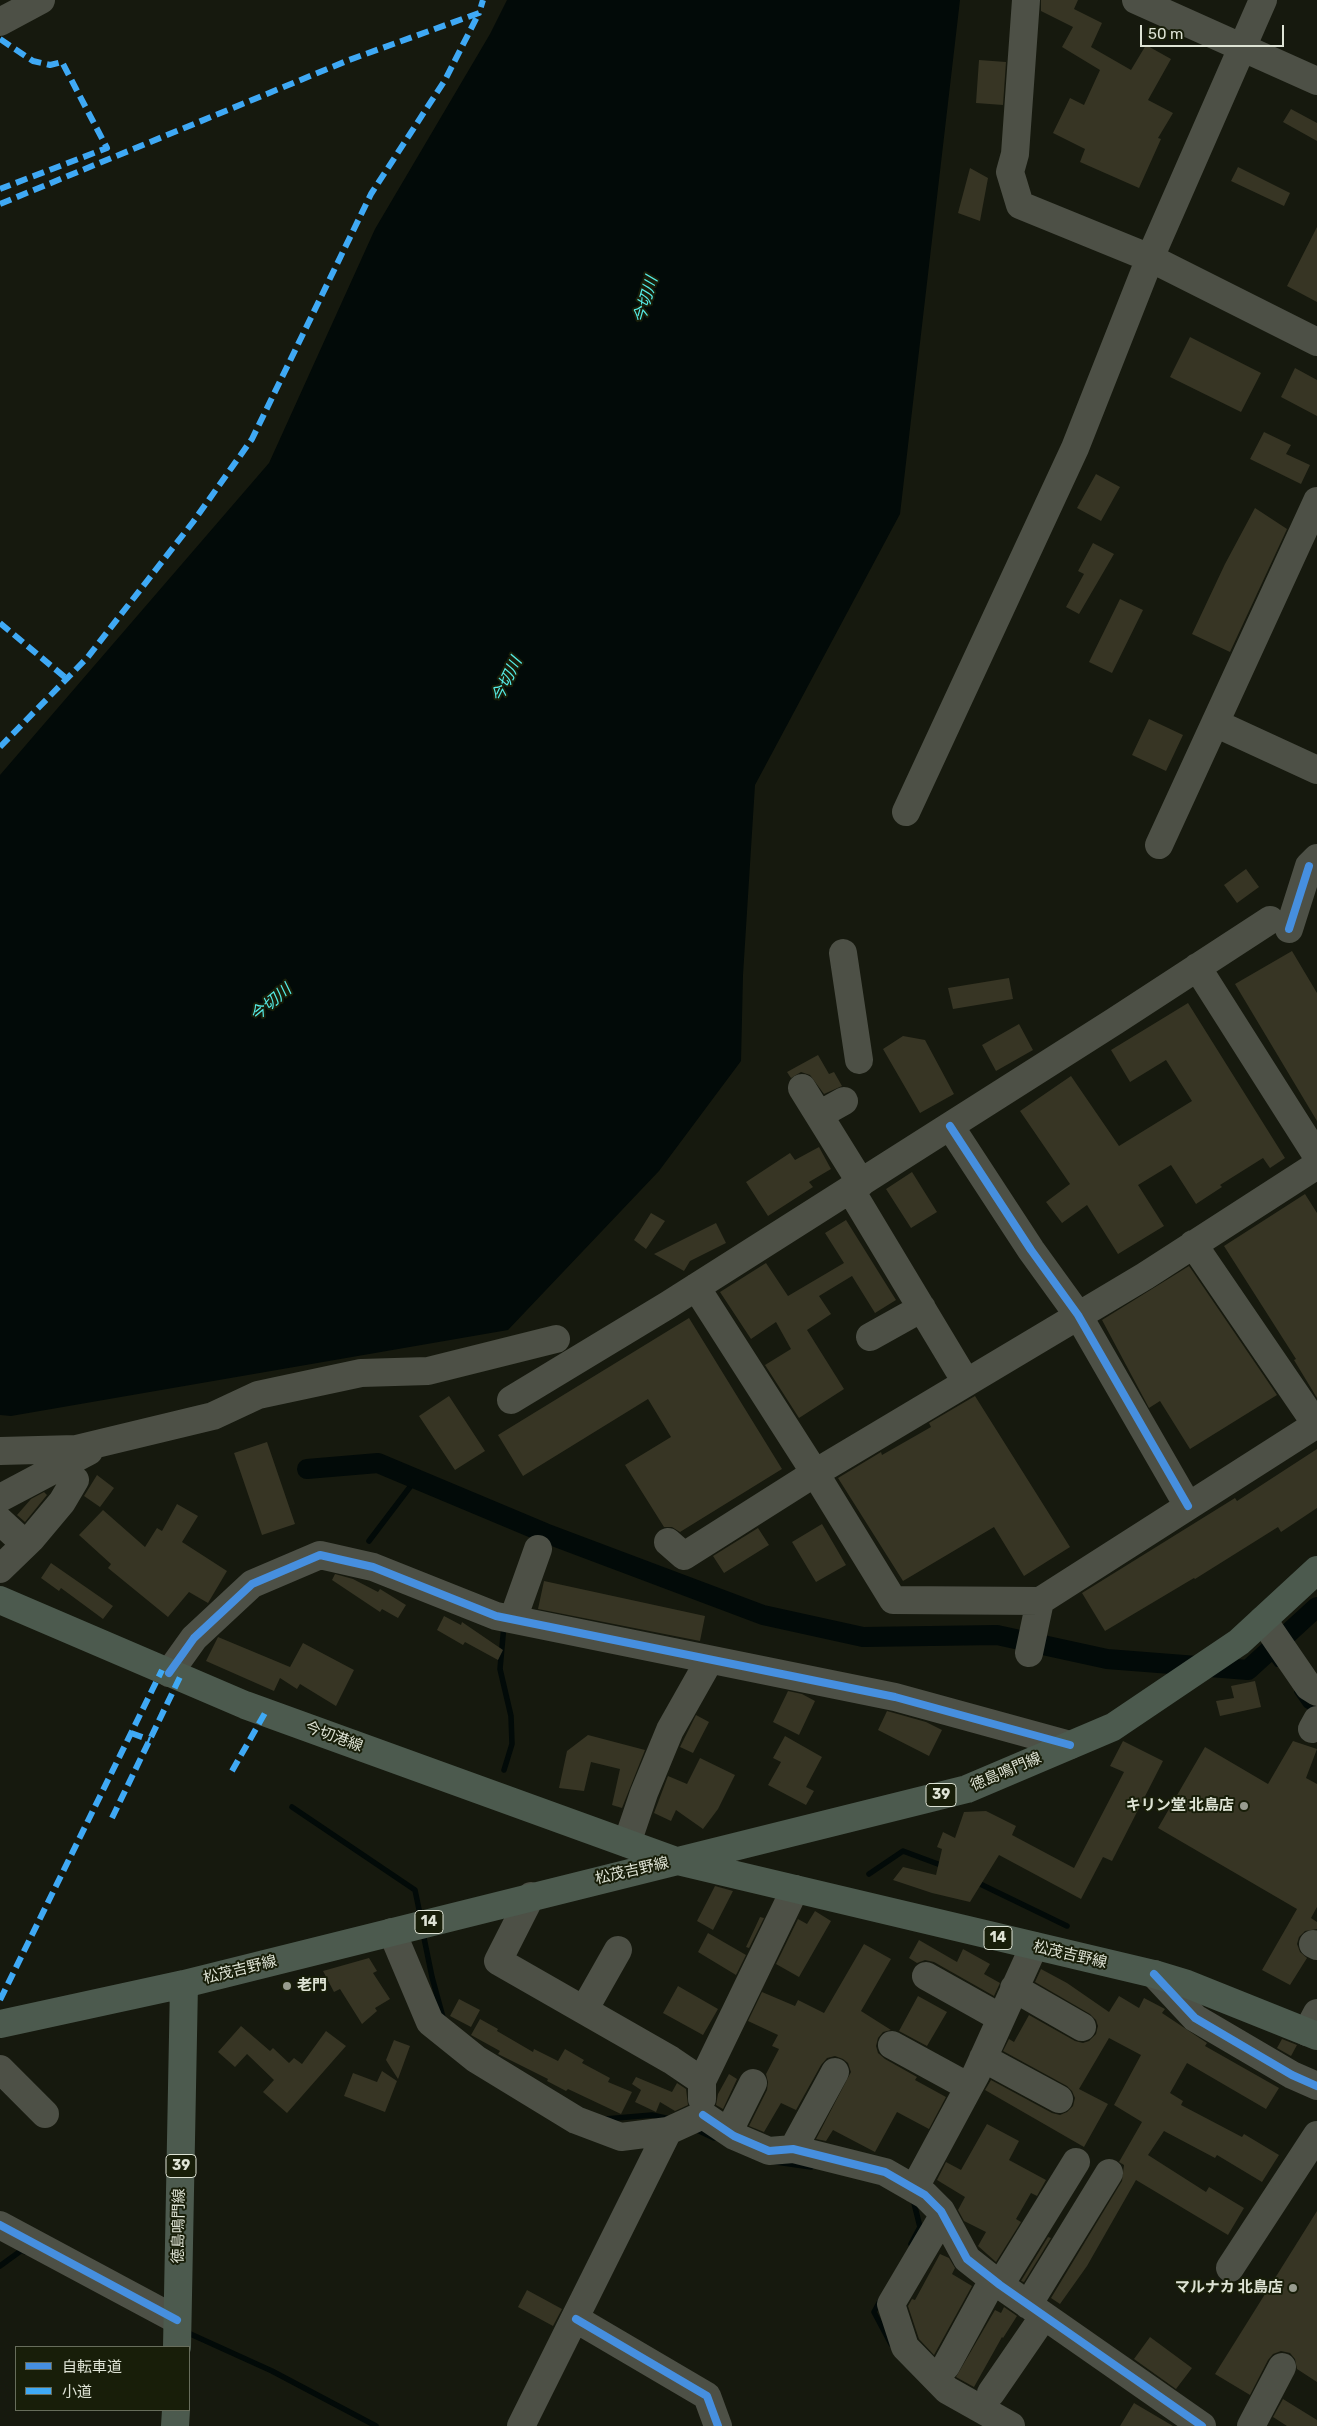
<!DOCTYPE html>
<meta charset="utf-8">
<style>
body{margin:0}
#map{position:relative;width:1317px;height:2426px;overflow:hidden;background:#16190e;font-family:Rubik,"Noto Sans JP",sans-serif}
canvas{display:block}
.legend{position:absolute;left:15px;top:2346px;width:175px;height:65px;box-sizing:border-box;background:#181e09;border:1px solid #676d5b;margin:0;padding:6px 9px;list-style:none;font-size:15px;color:#dee3d5}
.legend li{display:flex;align-items:center;gap:10px;height:25px}
.legend b{width:25px;border:1px solid #676d5b}
.scale{position:absolute;left:1140px;top:25px;width:144px;height:22px;box-sizing:border-box;border:2px solid #dee3d5;border-top:0;padding-left:6px;font-size:15px;line-height:18px;white-space:nowrap;color:#dee3d5;-webkit-text-stroke:4px #181e09;paint-order:stroke}
</style>
<div id="map">
<canvas width="1317" height="2426"></canvas>
<ul class="legend">
<li><b style="height:6px;background:#468fdf"></b>自転車道</li>
<li><b style="height:6px;background:#3fa9f5"></b>小道</li>
</ul>
<div class="scale">50 m</div>
</div>
<script>
const c = document.querySelector('canvas').getContext('2d');
c.lineJoin = 'round';
function paint(path, color) { c.fillStyle = color; c.fill(path, 'evenodd'); }
const toPath = rows => new Path2D(rows.map(r => 'M' + r).join(''));
function trace(path, color, width, dash) { c.strokeStyle = color; c.lineWidth = width; c.lineCap = dash ? 'butt' : 'round'; c.setLineDash(dash || []); c.stroke(path); }
function drawText(font, color, halo, rows, align = 'center') {
  c.font = font + ' Rubik,"Noto Sans JP",sans-serif'; c.lineWidth = 4; c.setLineDash([]); c.textBaseline = 'middle'; c.strokeStyle = halo; c.fillStyle = color; for (const [text, x, y, turn = 0] of rows) {
    c.save(); c.translate(x, y); c.rotate((+turn || 0) * Math.PI / 180); c.textAlign = isNaN(turn) ? turn : align; if (halo) c.strokeText(text, 0, 0); c.fillText(text, 0, 0); c.restore();
  }
}
paint(toPath([
 [507,0,960,0,900,514,755,785,743,975,741,1061,659,1171,508,1330,11,1416,0,1415,0,775,269,463,375,229,490,34]
]), '#020a08');
trace(toPath([
 [369,1541,416,1479],
 [534,1541,538,1530],
 [1268,1652,1277,1664],
 [1297,1692,1306,1705,1317,1711],
 [504,1770,512,1744,511,1716,500,1669,504,1625],
 [292,1807,415,1890,421,1919],
 [869,1874,903,1851,946,1867],
 [974,1881,1067,1926],
 [423,1933,432,1977,444,2021],
 [605,2119,652,2115,670,2119],
 [695,2129,714,2138],
 [776,2162,811,2167],
 [911,2244,920,2227,913,2199],
 [0,2266,22,2250,25,2252],
 [881,2299,874,2312,891,2344],
 [186,2332,272,2371,376,2426]
]), '#020a08', 5.5);
trace(toPath([
 [307,1469,378,1463,545,1533,763,1615,863,1637,997,1635,1107,1659,1248,1670,1317,1607]
]), '#020a08', 20);
paint(toPath([
 [1041,0,1078,0,1074,9,1102,23,1091,47,1131,70,1146,45,1171,59,1148,100,1173,113,1158,138,1161,139,1139,188,1080,162,1085,149,1053,133,1070,98,1084,105,1100,70,1062,47,1073,27,1041,11],
 [979,60,1006,62,1003,105,976,103],
 [1291,109,1317,123,1317,141,1283,122],
 [1238,167,1290,193,1284,206,1231,181],
 [970,168,988,178,980,221,958,213],
 [1317,227,1317,302,1287,286],
 [1190,337,1261,373,1241,412,1170,377],
 [1295,368,1317,380,1317,416,1281,397],
 [1264,432,1291,445,1286,454,1310,465,1301,484,1250,459],
 [1096,474,1120,487,1101,521,1077,508],
 [1255,508,1287,529,1230,652,1192,634,1225,564],
 [1093,543,1114,554,1079,614,1066,607,1084,574,1078,571],
 [1120,599,1143,610,1112,673,1089,662],
 [1149,719,1183,735,1166,771,1132,755],
 [1246,869,1259,887,1237,903,1224,885],
 [1292,951,1317,993,1317,1121,1235,984],
 [1009,978,1013,999,953,1009,948,988],
 [1188,1003,1285,1158,1270,1168,1263,1158,1220,1185,1222,1187,1196,1204,1171,1165,1138,1185,1164,1226,1118,1254,1087,1205,1062,1223,1046,1202,1070,1184,1020,1111,1071,1076,1119,1146,1192,1101,1166,1060,1130,1082,1111,1050],
 [1019,1024,1033,1050,996,1071,982,1045],
 [903,1036,925,1040,954,1094,920,1113,883,1049],
 [818,1055,829,1074,834,1072,842,1086,824,1094,810,1075,801,1072,791,1078,787,1072],
 [819,1147,831,1169,809,1182,813,1187,768,1216,746,1182,790,1153,795,1160],
 [912,1172,937,1212,911,1228,886,1189],
 [1305,1194,1317,1213,1317,1398,1294,1360,1296,1359,1224,1246],
 [651,1213,665,1221,646,1249,634,1240],
 [846,1220,896,1300,875,1313,852,1276,819,1296,831,1314,807,1330,844,1389,799,1418,765,1365,791,1349,776,1322,751,1339,720,1292,766,1263,788,1296,844,1263,825,1233],
 [716,1223,726,1243,690,1261,684,1271,654,1254],
 [1189,1266,1277,1395,1190,1449,1160,1401,1149,1408,1102,1320],
 [689,1318,782,1469,680,1532,672,1527,664,1527,625,1465,671,1437,648,1399,523,1476,498,1435],
 [449,1396,485,1451,455,1470,419,1416],
 [975,1396,1070,1547,1024,1576,994,1527,903,1581,838,1478,881,1452,882,1455,931,1427,929,1423],
 [267,1442,295,1524,262,1535,234,1453],
 [1317,1449,1317,1508,1281,1532,1278,1527,1195,1579,1194,1578,1105,1631,1082,1593,1235,1498,1237,1501],
 [97,1475,114,1488,100,1507,84,1496],
 [44,1492,47,1495,25,1522,17,1515,31,1499],
 [177,1504,198,1516,182,1542,227,1571,208,1603,189,1592,168,1617,108,1568,111,1564,79,1535,103,1510,145,1547,157,1528,162,1531],
 [822,1524,846,1565,816,1582,792,1542],
 [758,1528,769,1545,724,1573,713,1556],
 [51,1563,113,1606,103,1619,61,1588,59,1591,41,1578],
 [335,1574,353,1579,378,1592,380,1589,406,1605,398,1618,382,1609,380,1612,332,1580],
 [544,1581,705,1616,700,1641,538,1609],
 [444,1616,461,1625,462,1622,503,1650,498,1660,465,1642,463,1645,437,1630],
 [218,1637,290,1667,303,1643,354,1670,336,1706,300,1684,297,1689,280,1678,274,1691,206,1661],
 [1255,1681,1261,1707,1220,1716,1216,1701,1234,1698,1231,1686],
 [788,1691,802,1694,815,1701,799,1735,773,1722],
 [887,1711,926,1722,942,1730,929,1756,878,1730],
 [696,1715,709,1722,693,1753,680,1747],
 [588,1735,645,1750,622,1808,612,1805,620,1769,591,1762,584,1791,559,1788,567,1751],
 [785,1736,822,1757,806,1787,814,1791,806,1805,768,1785,781,1762,773,1758],
 [1123,1741,1163,1761,1112,1861,1103,1857,1081,1899,999,1855,970,1902,932,1893,893,1880,903,1867,936,1875,942,1849,937,1847,943,1832,955,1838,964,1812,986,1811,1016,1826,1012,1835,1074,1868,1124,1772,1110,1766],
 [1293,1741,1317,1749,1306,1778,1317,1784,1317,1907,1311,1918,1317,1922,1317,1929,1305,1931,1299,1937,1297,1944,1300,1952,1307,1958,1290,1985,1262,1970,1297,1909,1158,1828,1205,1747,1268,1784],
 [700,1758,735,1775,718,1809,703,1829,676,1810,671,1821,654,1813,668,1776,687,1784],
 [715,1886,733,1891,713,1930,697,1921],
 [815,1911,831,1921,799,1977,776,1964,798,1919,807,1924],
 [760,1917,764,1918,749,1948,746,1947],
 [708,1933,746,1955,736,1975,698,1952],
 [919,1940,957,1962,963,1949,990,1964,984,1974,1000,1983,994,1996,934,1962,925,1960,917,1963,909,1958],
 [864,1944,891,1959,861,2011,891,2030,883,2032,878,2038,876,2046,878,2053,885,2059,917,2077,915,2080,946,2097,929,2129,897,2112,875,2152,833,2130,826,2141,816,2139,851,2072,848,2063,843,2059,835,2056,827,2058,821,2065,796,2110,781,2103,764,2132,749,2126,767,2090,768,2082,766,2074,779,2049,772,2046,778,2035,748,2021,762,1992,795,2006,798,2000,824,2013],
 [369,1958,377,1971,373,1973,390,1999,375,2008,377,2011,362,2024,340,1989,334,1992,323,1971],
 [1041,1969,1067,1983,1109,2012,1119,1996,1139,2008,1144,1998,1165,2009,1162,2013,1207,2043,1205,2046,1279,2088,1266,2109,1187,2063,1170,2093,1183,2101,1181,2105,1242,2137,1244,2134,1279,2155,1262,2182,1217,2155,1215,2158,1164,2131,1148,2155,1206,2192,1209,2187,1244,2208,1228,2235,1136,2180,1087,2266,1060,2304,1051,2298,1122,2181,1124,2165,1119,2162,1142,2122,1114,2105,1141,2055,1109,2038,1079,2089,1108,2104,1084,2147,985,2090,991,2080,1052,2113,1060,2115,1067,2112,1073,2106,1075,2098,1072,2091,1067,2086,1003,2051,1009,2039,1014,2042,1029,2015,1075,2041,1083,2043,1089,2041,1096,2034,1098,2026,1096,2020,1090,2014,1035,1982],
 [678,1986,718,2009,703,2035,663,2013],
 [918,1996,947,2012,927,2046,899,2031],
 [459,1999,480,2010,471,2027,450,2016],
 [480,2019,498,2029,497,2031,533,2052,534,2049,558,2061,565,2049,584,2060,582,2063,610,2078,608,2082,632,2092,621,2114,568,2089,566,2091,547,2081,548,2079,498,2054,500,2051,471,2035],
 [241,2026,270,2051,273,2048,289,2063,294,2058,302,2064,326,2031,346,2046,287,2113,263,2092,274,2080,247,2054,235,2067,218,2052],
 [1282,2039,1297,2045,1291,2056,1277,2048],
 [394,2040,410,2046,398,2079,386,2060],
 [382,2071,397,2081,385,2112,344,2096,353,2073,377,2082],
 [729,2074,737,2079,723,2109,716,2105,718,2094],
 [636,2077,672,2092,677,2083,686,2089,688,2105,675,2111,660,2102,656,2112,635,2102,641,2090,632,2084],
 [987,2124,1019,2141,1009,2160,1046,2180,1037,2196,1031,2193,1016,2219,1021,2222,996,2262,978,2246,986,2232,964,2221,958,2210,965,2197,937,2180,946,2162,961,2170],
 [1317,2211,1317,2382,1297,2369,1295,2359,1290,2353,1281,2351,1273,2354,1268,2360,1250,2395,1215,2374],
 [1048,2237,1051,2238,1024,2282,1021,2281],
 [940,2254,949,2258,955,2268,952,2274,972,2286,934,2355,919,2339,908,2306,912,2299,915,2300],
 [527,2290,562,2309,553,2326,518,2307],
 [1004,2307,1017,2316,1003,2338,1002,2337,974,2387,956,2377,995,2310,1001,2313],
 [1150,2337,1192,2368,1176,2389,1134,2359],
 [1283,2399,1317,2420,1317,2426,1287,2426,1273,2417],
 [1134,2403,1173,2426,1120,2426]
]), '#373524');
trace(toPath([
 [1026,0,1015,154,1010,172,1020,205,1150,258,1317,342],
 [1136,0,1317,81],
 [0,22,41,0],
 [1215,723,1317,770],
 [906,812,1075,448,1150,258,1263,0],
 [1159,845,1317,501],
 [1289,929,1309,866,1317,858],
 [843,953,859,1060],
 [1197,967,1317,1156],
 [802,1088,861,1183],
 [819,1115,844,1101],
 [950,1126,1031,1250,1078,1315,1188,1506],
 [1317,1165,1145,1276,815,1473,893,1600,1040,1601,1317,1424],
 [850,1189,966,1382],
 [1193,1244,1316,1424],
 [870,1337,922,1308],
 [511,1400,668,1305,1115,1021,1270,920],
 [0,1451,76,1449,213,1416,258,1395,361,1373,428,1371,556,1339],
 [0,1498,89,1451],
 [0,1521,25,1544],
 [668,1542,684,1556,815,1473,696,1287],
 [0,1569,31,1539,62,1502,75,1480],
 [513,1619,538,1549],
 [1263,1620,1309,1687,1317,1692],
 [1029,1653,1040,1601],
 [169,1673,194,1638,252,1584,320,1555,373,1567,496,1616,895,1697,1070,1745],
 [1312,1729,1317,1720],
 [627,1843,644,1793,670,1730,709,1661],
 [531,1896,498,1961,671,2060,702,2081],
 [392,1932,430,2022,476,2059,576,2120,621,2137,668,2131,703,2115],
 [1313,1944,1317,1946],
 [1154,1974,1195,2018,1292,2075,1317,2086],
 [926,1976,1001,2018],
 [1014,1988,1082,2027],
 [584,2010,618,1950],
 [1307,2032,1317,2013],
 [892,2045,969,2087],
 [983,2058,1059,2099],
 [0,2069,45,2114],
 [702,2099,702,2081,795,1889],
 [703,2115,734,2136,769,2151,793,2149,885,2172,925,2195,941,2211,967,2259,1000,2285,1202,2426],
 [729,2131,753,2083],
 [793,2149,835,2072],
 [914,2189,976,2074,1034,1946],
 [943,2216,891,2304,905,2347,947,2390,1011,2426],
 [0,2225,177,2320],
 [1230,2268,1317,2135],
 [1000,2285,1076,2162],
 [1028,2305,1109,2173],
 [576,2319,707,2396,718,2426],
 [946,2366,993,2280],
 [991,2393,1044,2316],
 [521,2426,668,2131],
 [1251,2426,1282,2367]
]), '#4d5046', 28);
trace(toPath([
 [0,1600,245,1705,673,1860,1154,1974,1187,1984,1317,2036],
 [0,2024,184,1984,967,1789,1113,1727,1239,1642,1317,1570],
 [177,2347,184,1984],
 [175,2426,176,2410]
]), '#4c5a4e', 28);
trace(toPath([
 [0,39,33,61,50,65,62,62,107,148,0,189],
 [0,204,349,60,479,13,483,0],
 [0,623,67,679],
 [0,747,87,658,193,522,252,439,371,194,445,80,479,13],
 [131,1733,150,1740],
 [232,1771,265,1713],
 [112,1818,180,1677],
 [0,2000,162,1670]
]), '#3fa9f5', 6, [12, 6]);
trace(toPath([
 [1289,929,1309,866],
 [950,1126,1031,1250,1078,1315,1188,1506],
 [169,1673,194,1638,252,1584,320,1555,373,1567,496,1616,895,1697,1070,1745],
 [1154,1974,1195,2018,1292,2075,1317,2086],
 [703,2115,734,2136,769,2151,793,2149,885,2172,925,2195,941,2211,967,2259,1000,2285,1202,2426],
 [0,2225,177,2320],
 [576,2319,707,2396,718,2426]
]), '#468fdf', 8);
for (const [x, y, r, color] of [
 [1244,1806,5,"#989c8f"],
 [287,1986,5,"#989c8f"],
 [1293,2288,5,"#989c8f"]
]) { const dot = new Path2D(); dot.arc(x, y, r, 0, 2 * Math.PI); c.fillStyle = color; c.fill(dot); trace(dot, '#181e09', 2); }
for (const [x, y, w] of [
 [941,1795,30],
 [429,1922,28],
 [998,1938,28],
 [181,2166,30]
]) { const box = new Path2D(); box.roundRect(x - w / 2, y - 11.5, w, 23, 4); c.fillStyle = '#181e09'; c.fill(box); trace(box, '#dee3d5', 1); }
drawText('bold 14px', '#dee3d5', null, [
 ["39",941,1795],
 ["14",429,1922],
 ["14",998,1938],
 ["39",181,2166]
]);
drawText('15px', '#dee3d5', '#181e09', [
 ["今切港線",334,1737,20],
 ["徳島鳴門線",1006,1772,-23],
 ["松茂吉野線",632,1871,-13],
 ["松茂吉野線",1070,1955,13],
 ["松茂吉野線",240,1970,-14],
 ["徳島鳴門線",179,2226,-89]
]);
drawText('bold 15px', '#dee3d5', '#181e09', [
 ["キリン堂 北島店",1234,1806],
 ["老門",297,1986,"left"],
 ["マルナカ 北島店",1283,2288]
], 'right');
drawText('italic 16px', '#55ece7', '#181e09', [
 ["今切川",646,300,-74],
 ["今切川",507,680,-64],
 ["今切川",271,1003,-40]
]);
</script>
